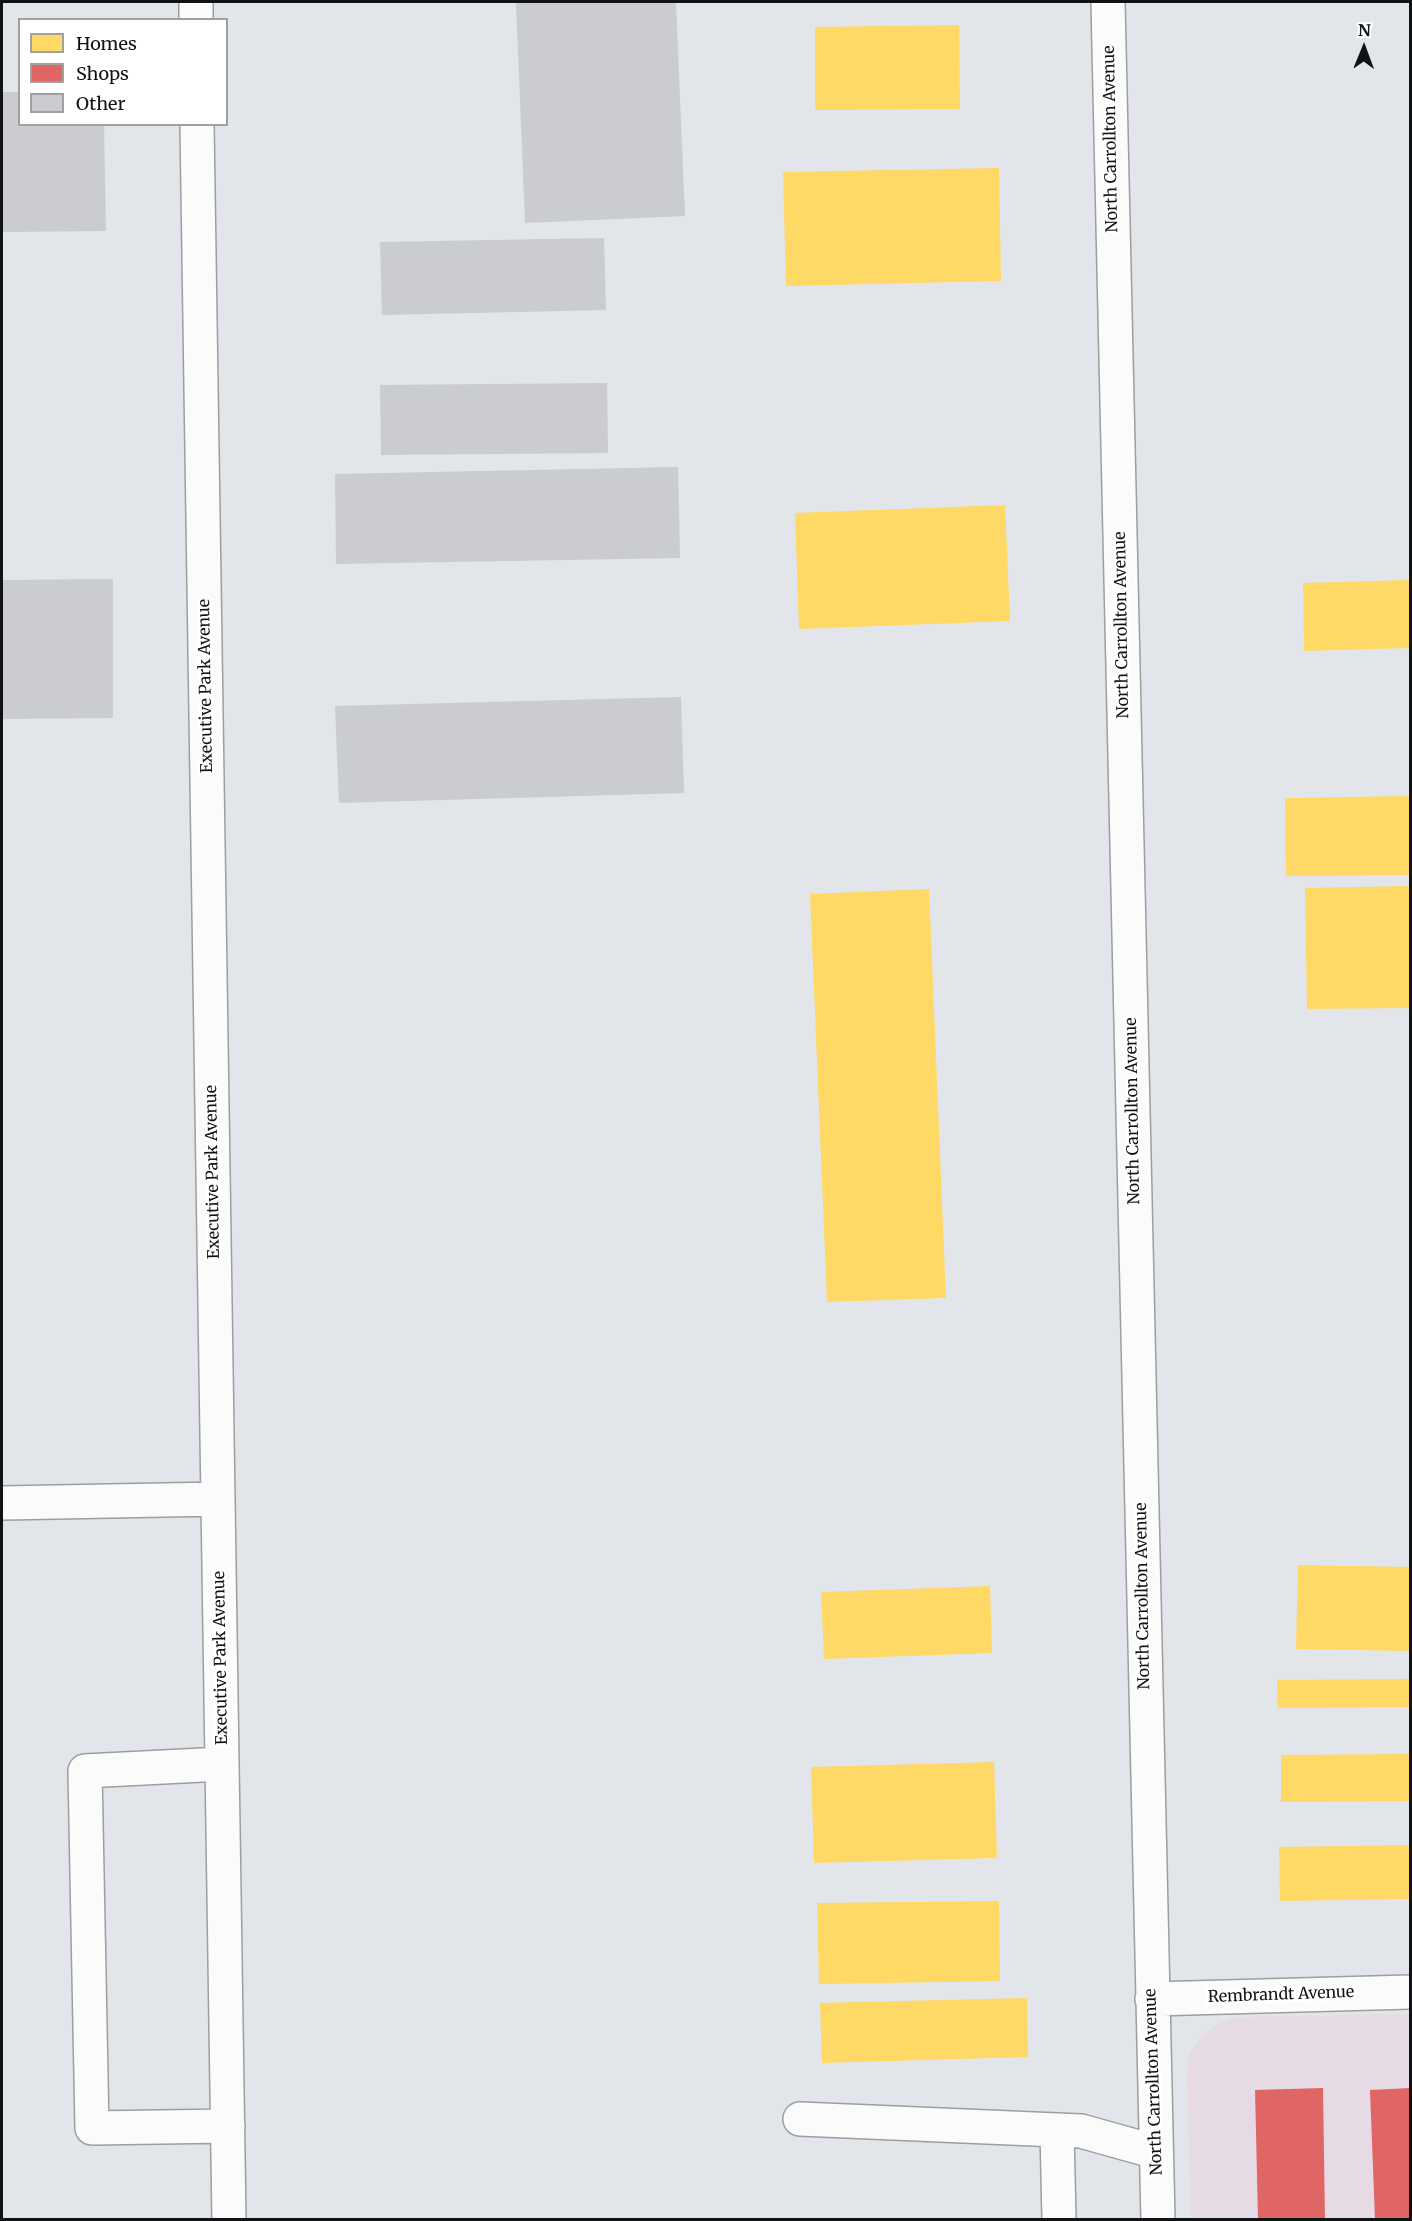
<!DOCTYPE html>
<style>
body{margin:0}
#map{position:relative;width:1412px;height:2221px;overflow:hidden;background:#e2e5e9;font-family:Merriweather,serif}
canvas{display:block}
.frame{position:absolute;inset:0;border:3px solid #111215;pointer-events:none}
.legend{position:absolute;left:18px;top:18px;width:210px;height:108px;box-sizing:border-box;background:#fff;border:2px solid #a0a0a1;margin:0;padding:8px 10px;list-style:none;font-size:18px;color:#111215}
.legend li{display:flex;align-items:center;gap:12px;height:30px}
.legend b{width:30px;border:2px solid #a0a0a1}
.north{position:absolute;left:1334px;top:18px;width:60px;height:60px;-webkit-text-stroke:4px #fff;paint-order:stroke;rotate:1deg;font-size:16px;font-weight:700;line-height:24px;text-align:center;color:#111215}
.north::after{content:'';display:block;margin:auto;width:21px;height:27px;background:#111215;clip-path:polygon(50% 0,100% 100%,50% 72%,0 100%)}
</style>
<div id="map">
<canvas width="1412" height="2221"></canvas>
<div class="frame"></div>
<ul class="legend">
<li><b style="height:16px;background:#ffd966"></b>Homes</li>
<li><b style="height:16px;background:#e06666"></b>Shops</li>
<li><b style="height:16px;background:#cacccf"></b>Other</li>
</ul>
<div class="north">N</div>
</div>
<script>
const c = document.querySelector('canvas').getContext('2d');
c.lineJoin = 'round';
function paint(path, color) { c.fillStyle = color; c.fill(path, 'evenodd'); }
const toPath = rows => new Path2D(rows.map(r => 'M' + r).join(''));
function trace(path, color, width, dash) { c.strokeStyle = color; c.lineWidth = width; c.lineCap = dash ? 'butt' : 'round'; c.setLineDash(dash || []); c.stroke(path); }
function drawText(font, color, halo, rows, align = 'center') {
  c.font = font + ' Merriweather,serif'; c.lineWidth = 6; c.setLineDash([]); c.textBaseline = 'middle'; c.strokeStyle = halo; c.fillStyle = color; for (const [text, x, y, turn = 0] of rows) {
    c.save(); c.translate(x, y); c.rotate((+turn || 0) * Math.PI / 180); c.textAlign = isNaN(turn) ? turn : align; if (halo) c.strokeText(text, 0, 0); c.fillText(text, 0, 0); c.restore();
  }
}
paint(toPath([
 [1410,2014,1410,2219,1191,2219,1187,2073,1189,2055,1198,2041,1211,2028,1229,2019,1243,2017]
]), '#e6dbe4');
paint(toPath([
 [959,25,960,109,815,110,815,27],
 [999,168,1001,281,786,286,783,172],
 [1005,505,1010,621,799,629,795,513],
 [1410,580,1410,648,1304,651,1303,583],
 [1410,796,1410,875,1286,876,1285,798],
 [1410,886,1410,1008,1307,1009,1305,888],
 [929,889,946,1298,827,1302,810,894],
 [1298,1565,1410,1567,1410,1651,1296,1649],
 [990,1586,992,1653,824,1659,821,1592],
 [1410,1679,1410,1707,1278,1708,1277,1680],
 [1410,1754,1410,1801,1281,1802,1281,1755],
 [994,1762,997,1858,814,1863,811,1767],
 [1410,1845,1410,1899,1280,1901,1279,1847],
 [999,1901,1000,1981,819,1984,817,1903],
 [1027,1998,1028,2057,822,2063,820,2003]
]), '#ffd966');
paint(toPath([
 [1323,2088,1325,2220,1258,2220,1255,2090],
 [1410,2088,1410,2220,1375,2220,1370,2090]
]), '#e06666');
paint(toPath([
 [516,2,676,2,685,216,525,223],
 [2,92,20,92,20,124,104,124,106,231,2,232],
 [604,238,606,310,382,315,380,242],
 [607,383,608,453,381,455,380,385],
 [678,467,680,558,336,564,335,474],
 [113,579,113,718,2,719,2,580],
 [681,697,684,793,339,803,335,706]
]), '#cacccf');
const minor = toPath([
 [196,2,196,20],
 [1108,2,1158,2220],
 [197,124,229,2220],
 [2,1503,218,1499],
 [222,1764,85,1771,92,2128,228,2126],
 [1152,1999,1410,1992],
 [800,2119,1081,2131,1156,2152],
 [1057,2130,1059,2220]
]);
trace(minor, '#9c9ea0', 36);
trace(minor, '#fbfbfc', 33);
drawText('16px', '#111215', '#fff', [
 ["North Carrollton Avenue",1111,139,-91],
 ["North Carrollton Avenue",1122,625,-91],
 ["Executive Park Avenue",206,686,-91],
 ["North Carrollton Avenue",1133,1111,-91],
 ["Executive Park Avenue",213,1172,-91],
 ["North Carrollton Avenue",1143,1596,-91],
 ["Executive Park Avenue",221,1658,-91],
 ["Rembrandt Avenue",1281,1995,-2],
 ["North Carrollton Avenue",1154,2082,-92]
]);
</script>
